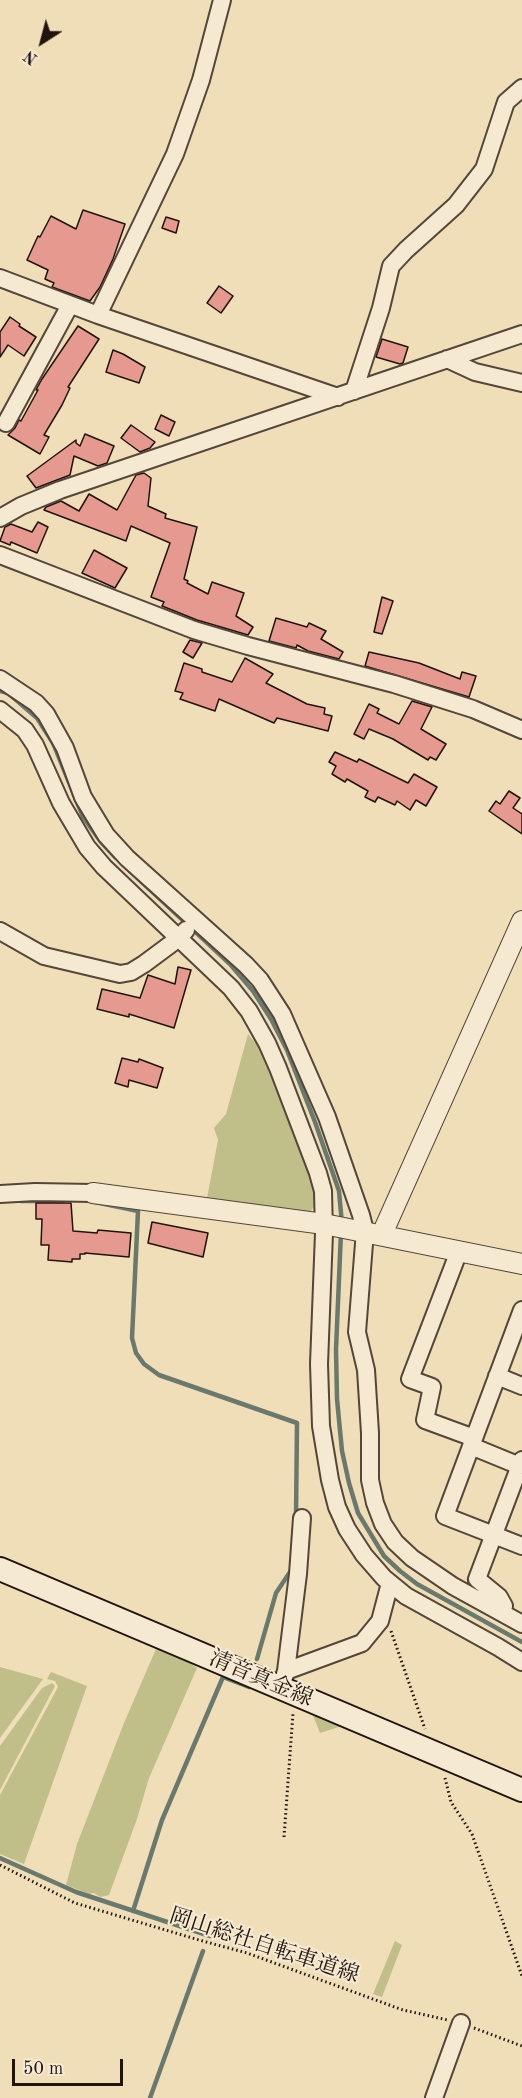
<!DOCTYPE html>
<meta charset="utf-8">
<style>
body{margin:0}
#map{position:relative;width:522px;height:2098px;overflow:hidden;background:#efdeb8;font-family:"Old Standard TT",serif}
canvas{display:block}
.north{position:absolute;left:12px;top:12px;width:60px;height:60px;-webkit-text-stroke:4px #f5ead1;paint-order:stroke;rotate:216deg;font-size:16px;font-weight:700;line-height:24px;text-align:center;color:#20140f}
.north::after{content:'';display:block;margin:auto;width:21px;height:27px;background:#20140f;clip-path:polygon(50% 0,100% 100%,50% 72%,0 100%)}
.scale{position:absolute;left:12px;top:2059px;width:111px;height:27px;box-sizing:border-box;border:3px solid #20140f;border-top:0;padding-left:8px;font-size:18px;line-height:21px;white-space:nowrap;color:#20140f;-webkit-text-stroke:4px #f5ead1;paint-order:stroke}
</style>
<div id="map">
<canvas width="522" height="2098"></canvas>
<div class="north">N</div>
<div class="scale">50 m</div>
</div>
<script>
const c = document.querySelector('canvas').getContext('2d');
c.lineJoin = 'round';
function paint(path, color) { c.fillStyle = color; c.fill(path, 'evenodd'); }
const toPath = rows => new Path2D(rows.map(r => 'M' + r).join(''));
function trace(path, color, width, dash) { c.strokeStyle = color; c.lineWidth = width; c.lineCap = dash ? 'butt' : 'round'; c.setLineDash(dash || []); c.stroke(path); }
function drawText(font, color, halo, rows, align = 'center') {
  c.font = font + ' "Old Standard TT","Noto Serif JP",serif'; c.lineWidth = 4.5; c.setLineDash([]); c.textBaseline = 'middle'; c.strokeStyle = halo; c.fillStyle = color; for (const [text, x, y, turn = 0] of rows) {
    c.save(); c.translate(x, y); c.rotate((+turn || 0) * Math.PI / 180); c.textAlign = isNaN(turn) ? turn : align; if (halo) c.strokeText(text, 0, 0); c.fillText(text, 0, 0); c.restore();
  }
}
paint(toPath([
 [248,1034,258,1046,310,1167,315,1192,315,1205,309,1214,207,1198,218,1140,214,1128,226,1114],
 [156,1649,163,1649,176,1657,183,1658,197,1668,149,1778,137,1819,109,1895,100,1897,94,1893,89,1894,66,1885,77,1844,124,1723],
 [0,1667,43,1679,0,1738],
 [51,1672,87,1686,24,1864,0,1854,0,1795,58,1687,55,1681,47,1679],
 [52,1683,55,1686,0,1790,0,1746,42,1688],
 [312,1713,345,1725,320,1733],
 [395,1941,402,1945,382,1997,373,1994]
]), '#c0bf8a');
trace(toPath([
 [0,691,8,693,37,718,53,743,83,817,101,842,115,857],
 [130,871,230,964,253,991,271,1019,287,1050,315,1122,339,1191,342,1224],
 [21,1201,63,1201],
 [95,1202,138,1211,132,1338,136,1353,144,1364,159,1375,297,1423,296,1518],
 [341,1232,336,1349,337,1399,342,1451,349,1483,358,1513,384,1556,400,1571,417,1584,522,1642],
 [257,1659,276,1593,292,1569],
 [0,1858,76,1892,210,1936],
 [133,1911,162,1820,223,1677,249,1687],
 [150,2098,203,1951]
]), '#69796e', 4.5);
const building = toPath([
 [83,210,125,224,113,259,100,287,90,301,52,287,54,283,45,279,48,270,27,260,38,236,40,237,51,216,76,229,83,210],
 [166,217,179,221,176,233,162,228,166,217],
 [219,286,233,296,221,313,207,303,219,286],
 [10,317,20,324,19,326,36,337,24,356,8,345,0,357,0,332,10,317],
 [78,326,99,339,68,387,70,388,62,405,44,435,49,437,40,454,8,435,15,428,19,420,21,421,38,390,36,390,42,379,78,326],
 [382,339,408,347,403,363,400,364,376,357,382,339],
 [113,350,123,354,145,367,139,383,106,372,113,350],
 [161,415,175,422,169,436,155,429,161,415],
 [131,425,155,442,150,448,140,452,121,438,131,425],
 [85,434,114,446,107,463,98,466,74,456,70,475,36,488,27,476,76,440,76,443,80,446,85,434],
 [144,473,151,478,148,506,166,514,165,518,197,527,184,579,188,581,187,583,208,594,212,582,244,593,236,616,253,627,248,635,197,620,162,606,164,602,151,597,170,543,131,526,126,541,44,510,46,507,61,501,79,511,89,494,117,510,136,475,144,473],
 [38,522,48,527,37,553,11,542,10,545,0,541,5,527,11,524,32,532,38,522],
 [94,550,127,568,115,588,82,573,94,550],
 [382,597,393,601,382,634,374,632,382,597],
 [276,618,307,627,309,623,326,631,321,639,343,652,339,659,308,651,297,645,296,648,269,641,276,618],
 [190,640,202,643,193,658,183,652,190,640],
 [369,652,419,663,460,679,462,672,476,676,469,697,365,666,369,652],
 [245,658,273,674,266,683,307,704,325,708,324,714,332,716,328,731,277,718,274,723,219,699,215,711,180,699,183,693,175,691,184,663,202,669,202,672,232,682,245,658],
 [412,701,432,707,421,729,446,744,436,760,430,757,428,760,393,739,369,729,364,739,354,734,369,704,379,709,377,713,399,724,412,701],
 [335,752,357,762,359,759,408,783,414,774,437,787,426,806,416,800,410,810,397,801,395,805,378,797,375,802,365,797,368,791,347,779,345,782,332,774,336,766,329,762,335,752],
 [509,791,520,798,513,808,522,814,522,834,489,811,496,801,500,804,509,791],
 [178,967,191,970,174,1028,129,1014,129,1017,97,1009,102,989,140,998,148,975,175,984,178,967],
 [122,1058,138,1062,139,1059,163,1068,157,1088,129,1080,128,1087,115,1083,122,1058],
 [36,1203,71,1203,73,1231,97,1233,98,1230,131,1233,129,1257,85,1253,85,1254,80,1254,80,1259,72,1259,72,1262,48,1260,49,1245,41,1245,42,1219,36,1219,36,1203],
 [152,1222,208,1233,203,1257,148,1243,152,1222]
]);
paint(building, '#e6998f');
trace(building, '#20140f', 1.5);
const minor = toPath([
 [0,278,98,315,338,397],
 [98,315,175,154,201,80,222,0],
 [447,359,475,372,522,383],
 [354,391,381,308,391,266,406,250,456,205,484,169,506,102,522,88],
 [6,423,70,305],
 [0,518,21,506,60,490,522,334],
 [0,555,194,630,248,646,394,684,473,709,522,730],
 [0,679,36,703,46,714,65,748,83,797,106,835,127,858,246,965,260,980,282,1014,327,1117,361,1215,365,1231,357,1332,366,1370,370,1433,370,1480,375,1503,383,1524,395,1542,412,1558,453,1586,522,1624],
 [0,710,25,730,35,745,61,803,87,847,104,867,231,988,249,1011,267,1043,278,1068,318,1173,323,1191,324,1233,319,1364,321,1426,330,1480,337,1507,347,1529,364,1555,384,1578,406,1596,498,1647,522,1662],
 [0,931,44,956,120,974,131,972,144,964,179,938,186,930],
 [0,1194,35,1192,93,1193],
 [459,1251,410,1379,432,1387,425,1420,474,1438],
 [522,1310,445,1516,522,1546],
 [497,1376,522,1386],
 [471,1446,520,1466],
 [502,1612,504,1606,499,1597,477,1579,522,1460],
 [286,1671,298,1574,302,1518],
 [281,1687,286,1671,362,1643,380,1621,390,1583],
 [434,2098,461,2023]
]);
const tertiary = toPath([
 [93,1193,324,1224,522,1264],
 [382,1234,522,921]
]);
const secondary = toPath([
 [0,1569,522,1790]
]);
trace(minor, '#544639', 20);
trace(tertiary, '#544639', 22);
trace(secondary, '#20140f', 26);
trace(toPath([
 [391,1631,425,1729],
 [445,1778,451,1802,472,1834,522,1976],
 [284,1837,293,1713],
 [0,1865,75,1903,199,1940,247,1953,403,2010,448,2020],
 [474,2028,522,2046]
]), '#20140f', 3, [1.5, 3]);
trace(minor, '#f5ead1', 16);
trace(tertiary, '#f5ead1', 20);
trace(secondary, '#f5ead1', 22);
drawText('22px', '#20140f', '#f5ead1', [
 ["清音真金線",261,1679,23],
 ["岡山総社自転車道線",264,1946,18]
]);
</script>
